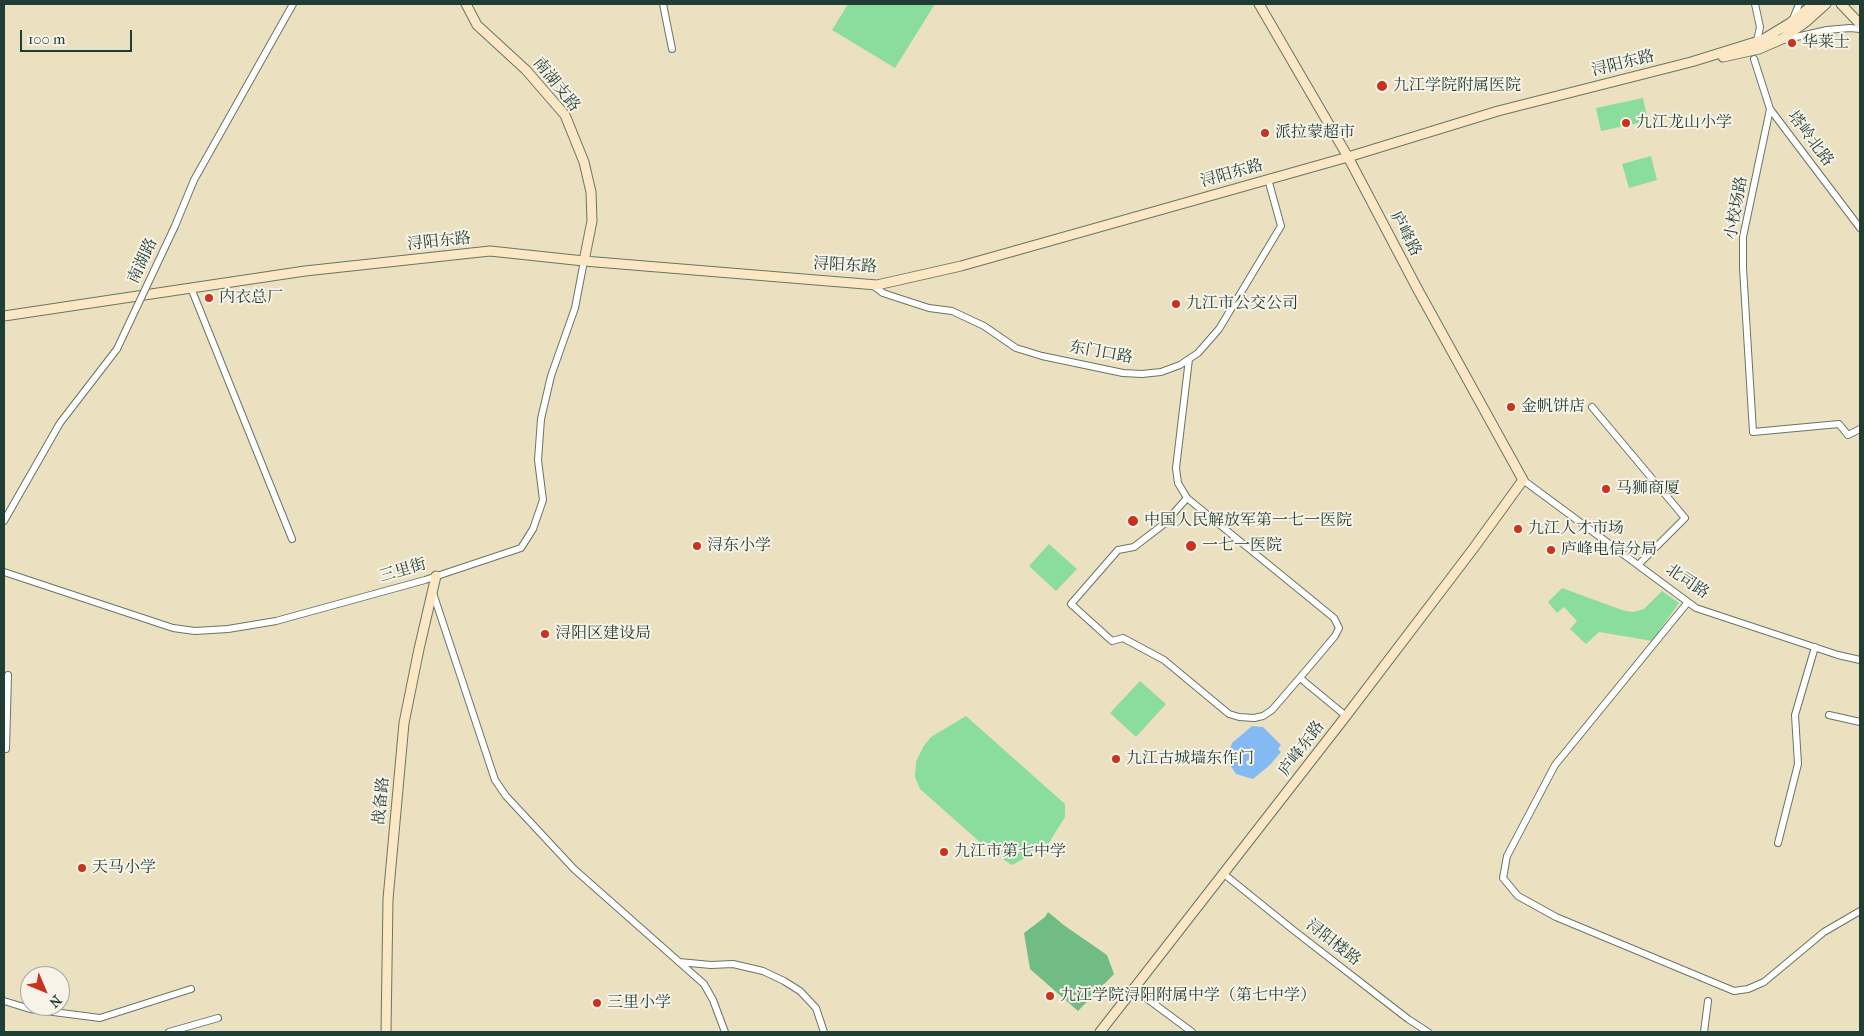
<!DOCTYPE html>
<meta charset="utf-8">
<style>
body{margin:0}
#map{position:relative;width:1864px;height:1036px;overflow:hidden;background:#ebe1c0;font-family:"IM FELL French Canon",serif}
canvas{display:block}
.frame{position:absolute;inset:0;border:5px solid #1f3d34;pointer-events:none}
.north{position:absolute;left:20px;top:966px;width:50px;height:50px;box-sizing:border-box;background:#f7f3e8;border:1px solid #a1aaa0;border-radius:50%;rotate:135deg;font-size:14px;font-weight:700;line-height:20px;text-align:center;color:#1f3d34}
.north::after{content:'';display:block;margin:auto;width:18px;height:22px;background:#c8321e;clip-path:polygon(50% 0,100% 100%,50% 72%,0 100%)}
.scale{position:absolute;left:20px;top:30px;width:112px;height:22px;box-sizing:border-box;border:2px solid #1f3d34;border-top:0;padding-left:6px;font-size:15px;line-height:18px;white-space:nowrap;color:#1f3d34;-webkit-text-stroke:4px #f7f3e8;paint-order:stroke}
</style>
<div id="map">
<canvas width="1864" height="1036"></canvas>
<div class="frame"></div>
<div class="north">N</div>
<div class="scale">100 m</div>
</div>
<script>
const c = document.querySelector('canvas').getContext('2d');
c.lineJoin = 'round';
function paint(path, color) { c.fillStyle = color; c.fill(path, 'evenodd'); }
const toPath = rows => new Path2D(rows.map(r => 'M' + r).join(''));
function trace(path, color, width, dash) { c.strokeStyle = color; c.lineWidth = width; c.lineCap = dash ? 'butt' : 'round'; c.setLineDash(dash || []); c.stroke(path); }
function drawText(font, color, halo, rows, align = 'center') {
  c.font = font + ' "IM FELL French Canon","Noto Serif SC",serif'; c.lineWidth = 4; c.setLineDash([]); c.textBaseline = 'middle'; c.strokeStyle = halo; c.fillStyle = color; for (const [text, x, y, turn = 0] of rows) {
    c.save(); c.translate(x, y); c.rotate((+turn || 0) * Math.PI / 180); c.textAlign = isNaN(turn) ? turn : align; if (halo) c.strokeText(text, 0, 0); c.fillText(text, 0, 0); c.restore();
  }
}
paint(toPath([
 [848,4,935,4,895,68,832,30],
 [1643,98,1648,121,1601,131,1596,108],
 [1651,156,1657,180,1629,188,1622,164],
 [1049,544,1077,569,1056,591,1029,566],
 [1562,588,1622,610,1633,612,1644,609,1662,591,1679,603,1652,641,1599,632,1586,644,1570,629,1577,621,1564,607,1557,613,1548,602],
 [1140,681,1166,704,1136,737,1110,713],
 [966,716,1065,804,1065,817,1047,846,1012,865,990,851,920,789,915,777,916,762,923,747,931,737]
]), '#8bdd9d');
paint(toPath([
 [1048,912,1065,926,1107,955,1114,974,1078,1011,1030,969,1024,933,1045,917]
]), '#70bc84');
paint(toPath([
 [1252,726,1263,727,1281,745,1278,749,1281,752,1270,765,1253,779,1236,774,1228,762,1231,763,1232,757,1228,756,1232,743]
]), '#84baf3');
const street = toPath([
 [663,4,672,49],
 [1755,4,1760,27,1757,41],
 [1793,19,1799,4],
 [1783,40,1827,30,1850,28,1860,29],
 [1754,59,1770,109,1860,228],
 [1770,109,1743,237,1743,268,1753,432,1839,424,1848,435,1860,429],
 [175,226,194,180,293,4],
 [871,284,883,293,898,298,929,308,952,311,984,326,1016,348,1042,356,1123,373,1142,374,1161,372,1180,365,1198,353,1219,329,1281,226,1268,179],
 [191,288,292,539],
 [1592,407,1685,518,1638,565],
 [1523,480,1696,608,1838,655,1860,660],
 [1187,498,1164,524,1147,537,1134,547,1118,550,1071,604,1112,641,1123,638,1164,660,1229,714,1239,717,1254,718,1263,716,1272,710,1309,667,1335,636,1339,628,1334,618,1187,498,1178,483,1176,468,1189,359],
 [4,521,60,423,117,349],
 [4,572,173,628,195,631,228,629,276,621,425,580,521,548,533,529,543,500,538,460,541,419,551,376,575,308,584,261],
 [433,593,495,780,506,796,574,869,704,984,713,1000,725,1032],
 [1688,602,1555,765,1507,856,1503,878,1518,896,1556,917,1734,991,1748,989,1764,982,1824,932,1860,911],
 [1300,678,1346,716],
 [1829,715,1860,722],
 [6,749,8,675],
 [1778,843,1798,764,1795,715,1815,647],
 [1224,874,1292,929,1408,1019,1428,1032],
 [679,962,711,965,733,964,763,971,784,981,800,991,816,1008,824,1032],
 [1134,989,1192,1032],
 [4,1001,30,1009,100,1018,191,989],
 [169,1032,218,1018],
 [1704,1032,1708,1001]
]);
const secondary = toPath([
 [466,4,477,25,526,70,565,115,584,162,591,192,592,221,584,261],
 [1841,4,1860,24],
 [1723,57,1759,49,1782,39,1807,21,1826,4],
 [4,316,305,271,490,251,584,261,877,285,961,266,1348,157,1498,111,1691,62,1762,40,1790,23,1814,4],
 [386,1032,388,899,404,723,419,649,436,576],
 [1100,1032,1346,716,1473,549,1523,480,1418,290,1348,157,1259,4]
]);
trace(street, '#667665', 8);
trace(secondary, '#667665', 11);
trace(street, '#fff', 6);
trace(secondary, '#fbe7c3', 9);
const streetBridge = toPath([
 [117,349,175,226]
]);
trace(streetBridge, '#667665', 8, []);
trace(streetBridge, '#fff', 6);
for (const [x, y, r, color] of [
 [1792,43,5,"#c8321e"],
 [1382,86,6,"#c8321e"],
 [1626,123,5,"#c8321e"],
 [1265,133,5,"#c8321e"],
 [209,298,5,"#c8321e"],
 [1176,304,5,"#c8321e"],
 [1511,407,5,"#c8321e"],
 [1606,489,5,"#c8321e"],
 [1133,521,6,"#c8321e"],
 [1518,529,5,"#c8321e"],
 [697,546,5,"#c8321e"],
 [1191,546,6,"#c8321e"],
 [1551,550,5,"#c8321e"],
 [545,634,5,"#c8321e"],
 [1116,759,5,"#c8321e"],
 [944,852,5,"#c8321e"],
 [82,868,5,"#c8321e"],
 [1050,996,5,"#c8321e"],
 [597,1003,5,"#c8321e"]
]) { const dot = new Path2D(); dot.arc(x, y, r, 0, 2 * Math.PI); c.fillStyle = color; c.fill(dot); trace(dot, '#f7f3e8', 2); }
drawText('16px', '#1f3d34', '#f7f3e8', [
 ["华莱士",1802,43],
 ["九江学院附属医院",1393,86],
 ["九江龙山小学",1636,123],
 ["派拉蒙超市",1275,133],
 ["内衣总厂",219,298],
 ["九江市公交公司",1186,304],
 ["金帆饼店",1521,407],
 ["马狮商厦",1616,489],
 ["中国人民解放军第一七一医院",1144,521],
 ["九江人才市场",1528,529],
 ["浔东小学",707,546],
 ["一七一医院",1202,546],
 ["庐峰电信分局",1561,550],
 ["浔阳区建设局",555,634],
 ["九江古城墙东作门",1126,759],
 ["九江市第七中学",954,852],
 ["天马小学",92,868],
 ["九江学院浔阳附属中学（第七中学）",1060,996],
 ["三里小学",607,1003]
], 'left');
drawText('16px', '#1f3d34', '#f7f3e8', [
 ["浔阳东路",1623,64,-14],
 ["南湖支路",556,85,51],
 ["塔岭北路",1810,139,53],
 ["浔阳东路",1232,174,-16],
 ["小校场路",1737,208,-80],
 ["庐峰路",1405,234,62],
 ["浔阳东路",439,242,-6],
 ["南湖路",143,261,-65],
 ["浔阳东路",845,266,3],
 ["东门口路",1101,353,10],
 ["三里街",403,571,-16],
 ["北司路",1687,582,34],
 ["庐峰东路",1302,749,-53],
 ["战备路",382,801,-85],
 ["浔阳楼路",1333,943,38]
]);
</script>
